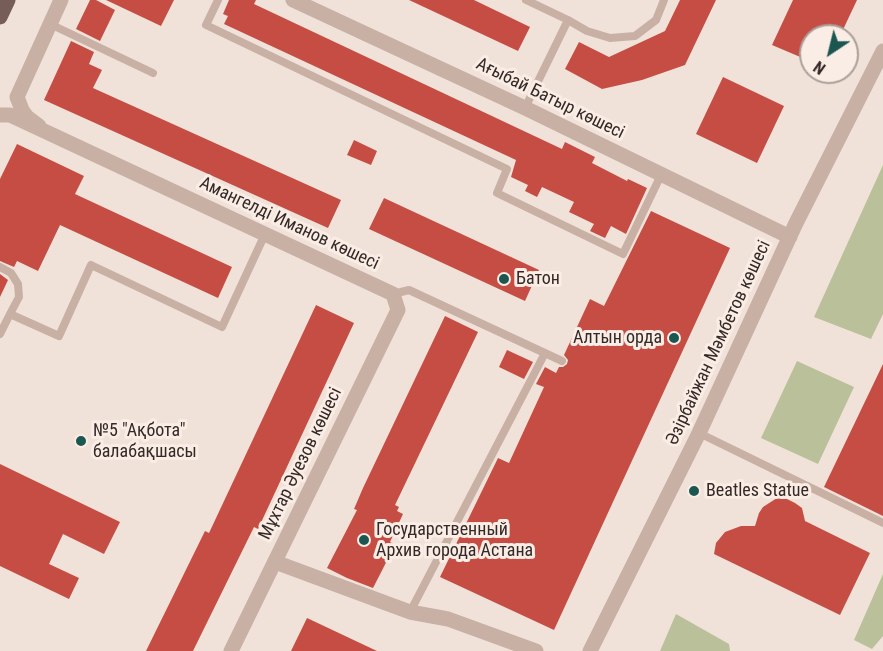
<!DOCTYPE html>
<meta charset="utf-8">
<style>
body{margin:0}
#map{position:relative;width:883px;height:651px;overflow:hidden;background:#f1e2d9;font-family:"Roboto Condensed",sans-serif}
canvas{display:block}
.north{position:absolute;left:799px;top:24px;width:60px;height:60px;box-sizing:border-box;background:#f9ede5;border:2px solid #ab9f99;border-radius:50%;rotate:215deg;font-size:16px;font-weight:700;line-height:24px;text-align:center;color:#352927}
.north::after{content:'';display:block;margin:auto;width:21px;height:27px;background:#1c5650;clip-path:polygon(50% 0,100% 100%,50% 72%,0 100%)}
</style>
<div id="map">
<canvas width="883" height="651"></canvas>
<div class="north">N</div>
</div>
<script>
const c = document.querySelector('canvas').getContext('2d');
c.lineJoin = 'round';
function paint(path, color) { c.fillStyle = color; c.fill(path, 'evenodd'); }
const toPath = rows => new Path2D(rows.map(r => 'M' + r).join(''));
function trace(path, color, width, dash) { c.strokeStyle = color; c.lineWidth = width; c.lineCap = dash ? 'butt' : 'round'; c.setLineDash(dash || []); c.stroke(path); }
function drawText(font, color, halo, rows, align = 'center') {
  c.font = font + ' "Roboto Condensed",sans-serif'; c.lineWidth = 6; c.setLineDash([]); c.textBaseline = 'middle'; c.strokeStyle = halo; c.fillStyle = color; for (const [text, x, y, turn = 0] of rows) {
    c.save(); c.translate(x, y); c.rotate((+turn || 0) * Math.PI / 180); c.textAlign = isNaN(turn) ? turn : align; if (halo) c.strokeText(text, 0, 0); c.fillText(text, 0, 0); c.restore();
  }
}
paint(toPath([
 [883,165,883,314,871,339,814,317],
 [797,361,854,387,818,464,761,438],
 [883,574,883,636,872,649,854,640],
 [676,614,729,644,730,651,660,651]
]), '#bac099');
paint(toPath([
 [90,0,96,0,115,10,100,41,76,29],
 [106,0,174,0,161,26],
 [229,0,256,0,254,4,562,149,565,142,595,157,592,163,627,181,628,179,647,188,626,234,611,226,605,238,590,231,594,224,569,212,574,202,542,187,537,197,525,191,528,185,511,177,516,160,224,24,228,16,223,14],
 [409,0,474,0,530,27,518,51],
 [680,0,716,0,685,65,642,80,602,89,565,69,579,42,609,57,665,31],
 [793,0,857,0,840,36,811,36,811,56,808,55,805,59,772,45],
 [71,41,94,52,89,64,102,70,93,88,341,200,328,228,44,100],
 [723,77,784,106,757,163,696,134],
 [354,140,377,151,371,165,347,155],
 [17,144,84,176,75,194,232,267,218,298,60,225,38,271,17,261,14,267,0,261,0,179],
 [384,198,539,270,525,301,369,229],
 [651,211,730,248,554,630,440,577,498,458,509,463,544,387,536,384,545,367,556,373,559,367,563,367,567,364,568,360,564,355,590,299,604,306],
 [0,274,8,280,0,297],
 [316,305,354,323,258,529,254,527,193,651,146,651,205,531,209,533],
 [445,316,478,332,395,505,399,507,397,511,403,514,390,542,395,545,373,588,347,578,327,568,357,510,354,509,363,488],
 [507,350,533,362,524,379,499,367],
 [883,364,883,516,824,487],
 [0,464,120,522,104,554,63,534,49,564,79,578,69,599,0,566],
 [777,498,787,499,795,503,802,508,805,521,870,553,840,615,714,554,716,543,725,532,741,526,755,526,759,513,763,507],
 [307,618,377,651,291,651]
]), '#c64d43');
trace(toPath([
 [218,0,206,25,507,169,497,193,623,254,661,175],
 [568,20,587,31,610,38,635,36,656,20,664,0],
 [50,24,153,73],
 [525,108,568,20,526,0],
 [0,267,11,273,18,284,19,297,10,314,59,336,91,265,222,327,265,234],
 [393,294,409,290,562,361],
 [0,334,10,314],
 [699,433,883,523],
 [410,612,545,353]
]), '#c9b0a5', 8);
trace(toPath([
 [293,0,525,108,790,237],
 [39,126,27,117,22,110,17,97,61,0],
 [275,562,410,612,448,619,536,651],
 [590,651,699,433,796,223,883,51]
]), '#c9b0a5', 15);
trace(toPath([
 [0,115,10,115,393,294,398,310,231,651]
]), '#c9b0a5', 15);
trace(toPath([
 [0,17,8,0]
]), '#775d58', 15);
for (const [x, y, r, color] of [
 [504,279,6,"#1c5650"],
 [674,338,6,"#1c5650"],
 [81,441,6,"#1c5650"],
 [694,491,6,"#1c5650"],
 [364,540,6,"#1c5650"]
]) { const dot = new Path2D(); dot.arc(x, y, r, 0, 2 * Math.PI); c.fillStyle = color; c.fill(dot); trace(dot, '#f9ede5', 2); }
drawText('18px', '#352927', '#f9ede5', [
 ["Ағыбай Батыр көшесі",550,99,26],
 ["Амангелді Иманов көшесі",289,224,25],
 ["Әзірбайжан Мәмбетов көшесі",719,343,-65],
 ["Мұхтар Әуезов көшесі",301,464,-64]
]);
drawText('18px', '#352927', '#f9ede5', [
 ["Батон",516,279],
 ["Алтын орда",662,338,"right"],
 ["№5 \"Ақбота\"",93,431],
 ["балабақшасы",93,452],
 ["Beatles Statue",706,491],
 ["Государственный",376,530],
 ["Архив города Астана",376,551]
], 'left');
</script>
